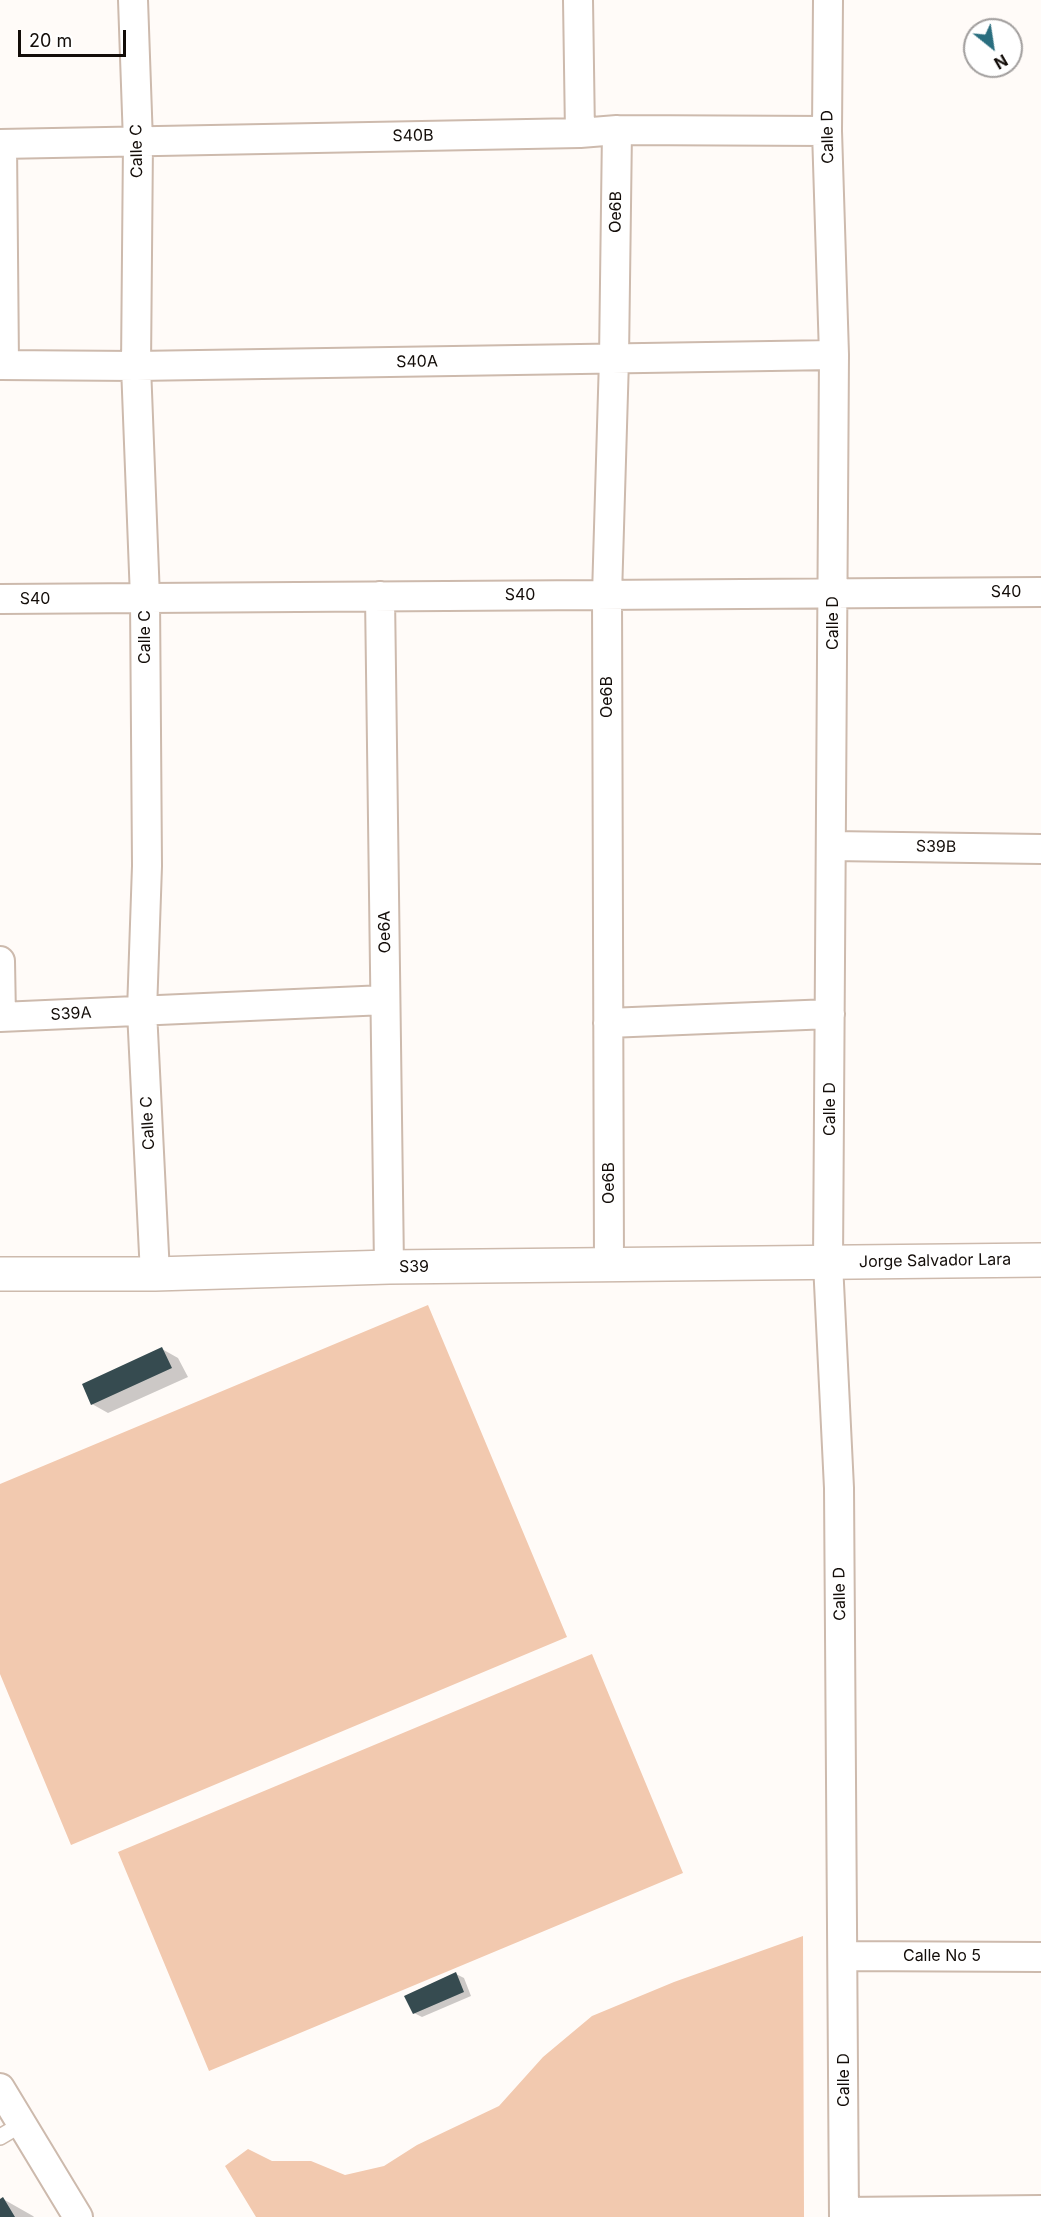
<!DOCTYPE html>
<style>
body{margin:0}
#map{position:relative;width:1041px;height:2217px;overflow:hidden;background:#fffbf8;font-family:Inter,sans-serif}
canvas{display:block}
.north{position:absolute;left:963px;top:18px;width:60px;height:60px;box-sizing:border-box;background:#fff;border:2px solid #a19e9d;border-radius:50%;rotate:150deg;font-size:16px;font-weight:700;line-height:24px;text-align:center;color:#130d09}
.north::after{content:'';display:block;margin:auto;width:21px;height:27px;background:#2a6e7f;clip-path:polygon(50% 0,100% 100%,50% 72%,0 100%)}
.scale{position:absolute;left:18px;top:30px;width:108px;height:27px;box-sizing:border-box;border:3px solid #130d09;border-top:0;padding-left:8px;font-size:18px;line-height:21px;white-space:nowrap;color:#130d09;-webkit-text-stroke:4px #fff;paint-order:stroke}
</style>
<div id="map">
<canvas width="1041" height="2217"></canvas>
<div class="north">N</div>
<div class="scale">20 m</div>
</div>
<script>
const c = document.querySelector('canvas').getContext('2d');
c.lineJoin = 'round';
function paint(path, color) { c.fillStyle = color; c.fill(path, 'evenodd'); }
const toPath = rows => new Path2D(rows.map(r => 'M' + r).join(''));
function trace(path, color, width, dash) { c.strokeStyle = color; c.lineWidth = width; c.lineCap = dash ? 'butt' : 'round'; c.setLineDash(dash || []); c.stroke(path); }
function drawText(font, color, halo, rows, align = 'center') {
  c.font = font + ' Inter,sans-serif'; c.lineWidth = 6; c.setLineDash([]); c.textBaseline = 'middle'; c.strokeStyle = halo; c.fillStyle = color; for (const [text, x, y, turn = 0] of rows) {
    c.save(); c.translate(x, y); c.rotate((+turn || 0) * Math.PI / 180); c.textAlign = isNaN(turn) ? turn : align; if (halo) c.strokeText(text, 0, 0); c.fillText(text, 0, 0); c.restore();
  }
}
paint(toPath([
 [428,1305,567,1637,71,1845,0,1674,0,1484],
 [592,1654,683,1873,209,2071,118,1852],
 [803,1936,804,2217,256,2217,225,2166,248,2149,272,2161,311,2161,345,2175,384,2166,417,2145,499,2106,543,2057,592,2016,674,1982]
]), '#f2c9af');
paint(toPath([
 [162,1349,178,1358,188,1377,108,1413,92,1404],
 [456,1974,464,1978,471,1996,422,2017,414,2013],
 [3,2199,33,2216,34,2217,0,2217,0,2201]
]), '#0003');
paint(toPath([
 [162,1347,172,1368,91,1405,82,1384],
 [456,1972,464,1992,413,2014,404,1996],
 [3,2197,15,2217,0,2217,0,2199]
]), '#364b50');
const lane = toPath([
 [0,2137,22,2124]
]);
const street = toPath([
 [133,0,138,142,136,366,145,598,147,866,142,1011,155,1274],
 [578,0,580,133],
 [828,0,827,131,834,355,828,1263,839,1488,844,2217],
 [0,144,580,133,617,130,827,131],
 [2,144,4,365],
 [0,365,136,366,834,355],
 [380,596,389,1267],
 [0,599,1041,592],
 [832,846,1041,849],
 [0,961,1,1017],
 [0,1017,385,1000],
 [608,1023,830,1014],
 [609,1265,607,595,614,359,617,130],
 [843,1956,1041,1957],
 [0,2088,78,2217],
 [844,2212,1041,2210]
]);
const secondary = toPath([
 [0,1274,155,1274,389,1267,1041,1260]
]);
trace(lane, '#cdbaad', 18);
trace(street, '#cdbaad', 32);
trace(secondary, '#cdbaad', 36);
trace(lane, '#fff', 15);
trace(street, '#fff', 28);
trace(secondary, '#fff', 33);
drawText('16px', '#130d09', '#fff', [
 ["S40B",413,136,-1],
 ["Calle D",828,137,-91],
 ["Calle C",137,151,-91],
 ["Oe6B",616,212,-89],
 ["S40A",417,362,-1],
 ["S40",1006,592],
 ["S40",520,595],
 ["S40",35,599],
 ["Calle D",833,623,-90],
 ["Calle C",145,637,-90],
 ["Oe6B",607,697,-90],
 ["S39B",936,847,1],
 ["Oe6A",385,932,-91],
 ["S39A",71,1014,-3],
 ["Calle D",830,1109,-90],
 ["Calle C",148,1123,-93],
 ["Oe6B",609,1183,-90],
 ["Jorge Salvador Lara",935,1261,-1],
 ["S39",414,1267],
 ["Calle D",840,1594,-91],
 ["Calle No 5",942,1956],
 ["Calle D",844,2080,-90]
]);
</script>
